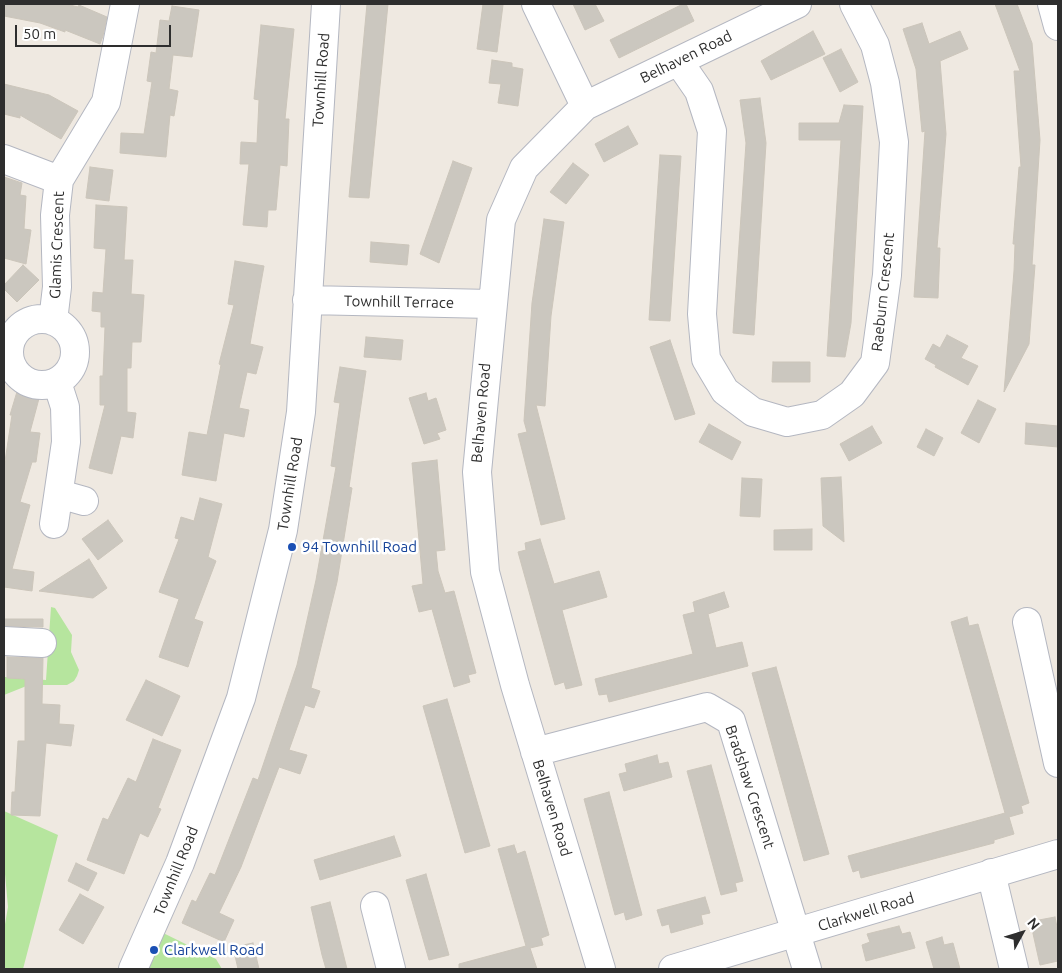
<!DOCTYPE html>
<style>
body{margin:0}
#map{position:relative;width:1062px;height:973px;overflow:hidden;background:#efe9e1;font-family:Ubuntu,sans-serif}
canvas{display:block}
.frame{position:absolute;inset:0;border:5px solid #2e2e2e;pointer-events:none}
.north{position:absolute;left:997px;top:908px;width:50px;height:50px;-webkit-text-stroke:4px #fff;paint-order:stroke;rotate:51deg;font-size:14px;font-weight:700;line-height:20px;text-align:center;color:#2e2e2e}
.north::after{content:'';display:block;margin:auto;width:18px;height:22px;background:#2e2e2e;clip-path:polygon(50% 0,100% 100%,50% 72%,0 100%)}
.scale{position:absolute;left:15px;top:25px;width:156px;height:22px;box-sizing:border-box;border:2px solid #2e2e2e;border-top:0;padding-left:6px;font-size:15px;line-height:18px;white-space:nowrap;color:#2e2e2e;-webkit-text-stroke:4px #fff;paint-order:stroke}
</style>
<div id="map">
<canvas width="1062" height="973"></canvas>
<div class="frame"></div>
<div class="north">N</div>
<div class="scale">50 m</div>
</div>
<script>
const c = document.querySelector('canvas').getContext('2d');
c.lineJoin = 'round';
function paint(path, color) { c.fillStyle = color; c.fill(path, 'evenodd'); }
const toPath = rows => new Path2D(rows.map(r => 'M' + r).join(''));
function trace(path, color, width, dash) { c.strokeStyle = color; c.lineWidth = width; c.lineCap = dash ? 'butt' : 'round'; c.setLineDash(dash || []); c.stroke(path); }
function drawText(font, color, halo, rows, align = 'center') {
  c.font = font + ' Ubuntu,sans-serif'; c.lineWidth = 5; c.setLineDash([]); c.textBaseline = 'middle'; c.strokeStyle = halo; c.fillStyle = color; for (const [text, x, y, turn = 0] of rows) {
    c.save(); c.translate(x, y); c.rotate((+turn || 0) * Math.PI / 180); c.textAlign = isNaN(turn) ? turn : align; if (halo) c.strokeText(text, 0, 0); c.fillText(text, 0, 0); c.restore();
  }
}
paint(toPath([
 [51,607,55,608,72,635,71,652,79,670,77,676,74,681,67,685,29,685,4,695,5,677,46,680],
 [4,811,58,835,23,969,4,969,4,930,8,907,4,863],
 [153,928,216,959,222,969,133,969]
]), '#b6e59e');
const building = toPath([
 [4,4,66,4,78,7,79,5,107,17,103,36,100,44,65,30,65,32,40,23,4,16,4,4],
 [367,4,388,4,369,198,349,197,367,4],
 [483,4,503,5,497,52,477,49,483,4],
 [573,4,595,4,604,21,585,30,573,4],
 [683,4,686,4,694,21,619,58,610,40,683,4],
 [995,4,1017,4,1032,43,1040,140,1032,265,1035,265,1029,344,1004,392,1014,271,1015,244,1013,244,1019,167,1021,167,1014,71,1020,71,995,4],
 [172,6,199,10,192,57,173,55,169,89,178,91,174,116,170,115,166,157,120,153,121,133,144,134,152,82,147,81,151,52,156,53,160,20,169,21,172,6],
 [922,23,929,44,960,31,968,49,940,61,946,134,937,248,940,248,938,298,914,297,925,131,922,132,916,69,903,29,922,23],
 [261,25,294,29,285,119,289,119,287,166,280,165,276,210,268,210,267,227,243,225,249,164,240,164,241,142,257,143,259,100,254,99,261,25],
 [813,31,825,54,771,80,761,61,813,31],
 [841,49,858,82,840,92,823,58,841,49],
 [492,60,512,63,512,67,523,69,518,106,498,103,501,84,489,83,492,60],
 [4,84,49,95,78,111,61,139,20,115,20,118,4,114,4,84],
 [760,98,766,143,754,335,733,333,746,143,740,100,760,98],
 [844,105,863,106,851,323,845,357,827,356,841,140,799,140,799,123,839,123,844,105],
 [628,126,638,144,604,162,595,144,628,126],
 [660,155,681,156,670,321,649,320,660,155],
 [453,161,472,168,439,263,420,254,453,161],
 [573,163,589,175,566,204,550,192,573,163],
 [90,167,113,170,109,201,86,198,90,167],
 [4,177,22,183,20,195,26,196,24,229,31,230,26,264,4,258,4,177],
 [96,205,127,207,124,260,133,260,131,294,144,295,141,342,132,342,131,368,127,368,127,412,136,413,133,438,121,436,112,474,89,468,105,405,100,405,100,376,103,376,105,327,101,327,101,312,92,311,93,292,103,293,106,249,94,248,96,205],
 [544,219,564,222,551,316,545,406,536,405,565,519,541,525,518,434,527,432,524,421,532,303,544,219],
 [371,242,409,245,407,265,370,262,371,242],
 [235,261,264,266,250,344,263,347,256,374,247,372,239,408,249,410,244,437,224,433,216,481,182,475,189,432,207,435,221,365,219,364,234,305,228,304,235,261],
 [23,265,39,280,17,302,4,289,4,285,23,265],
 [947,335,968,346,961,358,978,366,968,385,935,367,936,365,925,359,933,344,940,348,947,335],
 [366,337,403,340,401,360,364,357,366,337],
 [670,340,695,414,675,420,650,347,670,340],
 [773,362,810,362,810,382,772,382,773,362],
 [340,367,366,371,349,487,352,488,337,582,311,688,320,691,314,708,305,705,289,750,307,755,300,774,279,767,241,867,219,913,234,920,224,942,182,923,192,900,196,902,210,873,215,875,253,778,258,780,297,665,316,580,336,467,331,466,340,403,334,402,340,367],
 [19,385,41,391,30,432,40,433,36,462,32,462,20,502,30,505,12,569,34,572,32,591,4,587,4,468,12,415,10,415,19,385],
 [426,393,428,401,436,398,446,430,437,433,440,439,424,444,409,398,426,393],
 [978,400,996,409,979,443,961,433,978,400],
 [1026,423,1058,426,1058,447,1025,444,1026,423],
 [709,424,741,442,732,460,699,442,709,424],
 [872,426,882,443,849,461,840,444,872,426],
 [926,429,943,438,934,456,917,447,926,429],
 [437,460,445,550,436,551,438,571,445,593,454,591,476,673,468,675,470,682,454,687,432,609,419,612,412,586,423,584,412,463,437,460],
 [841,477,842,495,844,542,823,526,821,478,841,477],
 [742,478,762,479,760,517,740,516,742,478],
 [200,498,222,504,208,557,216,561,194,619,203,622,188,667,159,657,179,599,159,592,179,539,175,538,181,517,194,521,200,498],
 [108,520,123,541,98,560,82,539,108,520],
 [812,529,812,550,774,550,774,530,812,529],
 [540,539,554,584,599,571,607,597,562,610,582,685,566,689,564,682,555,685,518,552,526,550,525,543,540,539],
 [89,559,107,588,93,598,39,591,89,559],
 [724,592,729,607,708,614,716,648,742,642,748,666,609,702,607,694,599,695,595,679,693,654,683,615,695,612,693,602,724,592],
 [967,617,969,626,978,624,1029,803,1021,806,1023,813,1009,817,1014,834,994,840,994,843,861,878,859,870,853,872,848,856,1005,813,951,622,967,617],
 [4,619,43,619,43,627,4,626,4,619],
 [7,657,43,658,42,704,60,705,59,724,74,725,71,746,46,743,40,816,11,815,12,792,15,792,18,741,25,741,25,679,7,678,7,657],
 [776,667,829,854,804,861,752,673,776,667],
 [146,680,180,696,162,736,126,720,146,680],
 [447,699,490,846,465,853,423,706,447,699],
 [153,739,181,750,158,808,161,809,148,837,140,833,124,874,87,860,103,818,108,820,128,778,136,782,153,739],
 [657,755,659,764,668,762,672,777,624,791,619,774,627,772,625,764,657,755],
 [711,765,743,881,735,883,737,891,721,895,687,771,711,765],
 [609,792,642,915,626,920,624,912,615,915,584,799,609,792],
 [394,836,401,856,320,880,314,860,394,836],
 [514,845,517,854,525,851,549,935,541,938,543,945,530,948,537,969,459,969,459,964,526,946,498,849,514,845],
 [76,863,97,873,88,891,68,881,76,863],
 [426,874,449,955,429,960,406,880,426,874],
 [80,894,104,907,83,944,59,930,80,894],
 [705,897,710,913,701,915,703,924,671,933,669,924,662,926,657,910,705,897],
 [330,902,335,921,347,969,326,969,322,955,311,907,330,902],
 [1055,917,1058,932,1058,961,1040,965,1032,929,1040,927,1039,920,1055,917],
 [899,926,902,934,910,932,915,948,866,961,862,945,870,942,867,934,899,926],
 [942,937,944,945,953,943,960,969,934,969,926,942,942,937],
 [253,943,259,969,238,969,233,947,253,943]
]);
paint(building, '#cbc7bf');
trace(building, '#cbc5ba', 1);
const minor = toPath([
 [536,4,585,106],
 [1052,4,1058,26],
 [679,62,699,91,712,131,702,314,706,359,725,391,753,412,787,422,822,415,852,394,875,363,887,275,894,142,885,83,875,45,854,4],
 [4,159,59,180],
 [307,300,491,304],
 '9 352a33 33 0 1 1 66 0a33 33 0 1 1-66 0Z',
 [53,321,57,287,55,215,59,180,106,102,125,4],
 [59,494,84,501],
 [54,524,66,442,65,407,57,382],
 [1027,622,1058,763],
 [4,641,42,643],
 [535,752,707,707,731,721,807,969],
 [991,873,1014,969],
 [375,906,391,969],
 [133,969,180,863,241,698,283,530,301,412,326,4],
 [601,969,515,685,485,572,477,472,501,220,524,168,585,106,797,4],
 [673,969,1058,854]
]);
trace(minor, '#b4b7c1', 30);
trace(minor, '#fff', 28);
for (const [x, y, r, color] of [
 [292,547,5,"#1a4fb4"],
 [154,950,5,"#1a4fb4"]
]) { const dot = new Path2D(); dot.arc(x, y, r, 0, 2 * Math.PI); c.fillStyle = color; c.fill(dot); trace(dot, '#fff', 2); }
drawText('15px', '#2e2e2e', '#fff', [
 ["Belhaven Road",686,57,-26],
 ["Townhill Road",321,80,-86],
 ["Glamis Crescent",57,245,-88],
 ["Raeburn Crescent",883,292,-84],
 ["Townhill Terrace",399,302,1],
 ["Belhaven Road",481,413,-85],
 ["Townhill Road",290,484,-81],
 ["Bradshaw Crescent",750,787,72],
 ["Belhaven Road",552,808,73],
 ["Townhill Road",176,871,-68],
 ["Clarkwell Road",866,912,-17]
]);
drawText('15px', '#164399', '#fff', [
 ["94 Townhill Road",302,547],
 ["Clarkwell Road",164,950]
], 'left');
</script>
